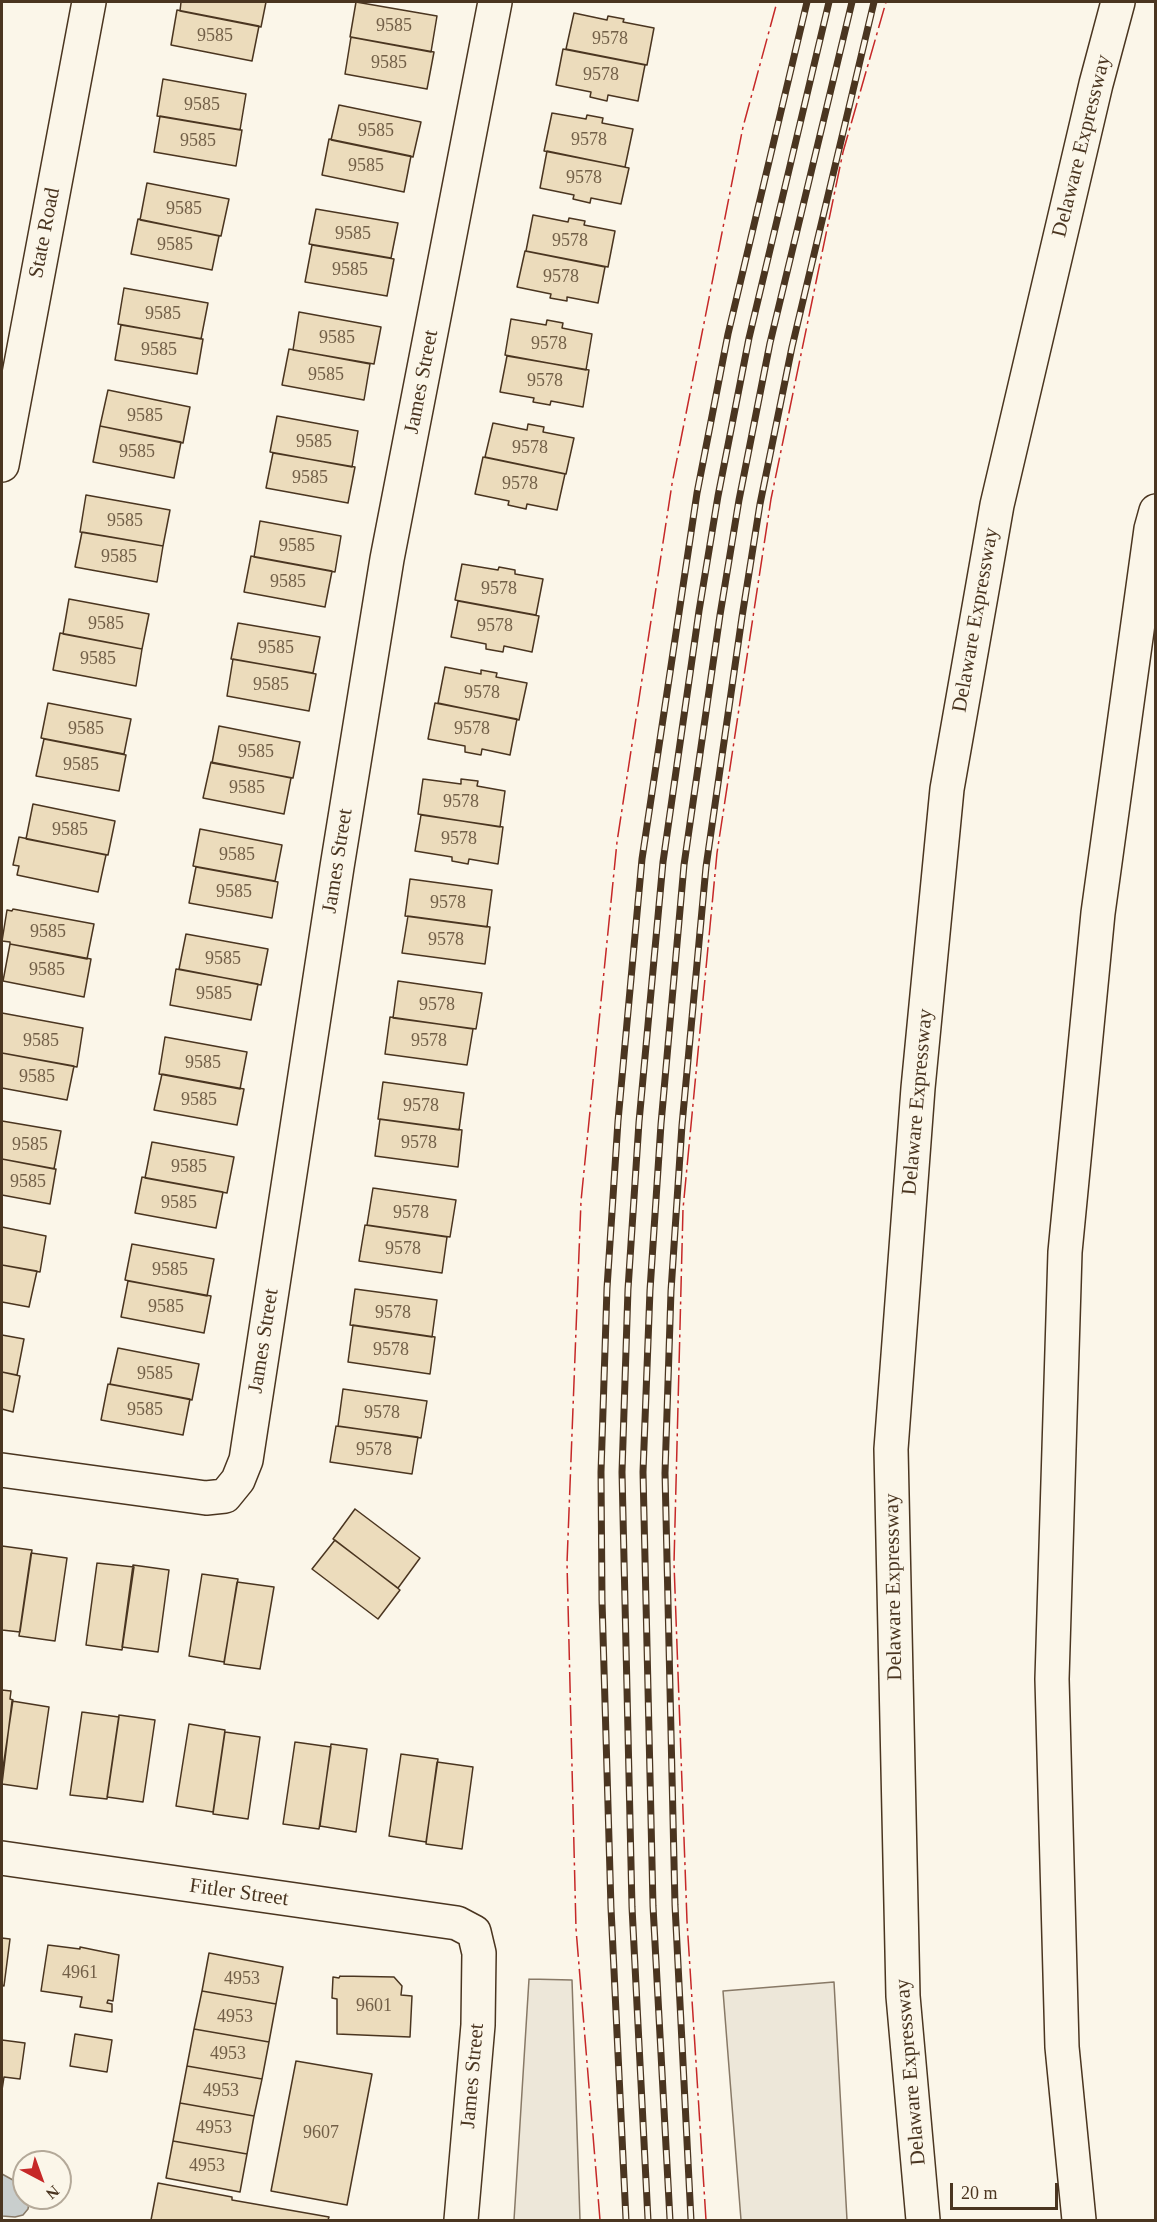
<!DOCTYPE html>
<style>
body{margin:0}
#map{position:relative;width:1157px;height:2222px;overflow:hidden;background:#fbf6e9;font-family:"Times New Roman",serif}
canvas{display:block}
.frame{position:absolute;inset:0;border:3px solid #4a3520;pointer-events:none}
.north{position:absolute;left:12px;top:2150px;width:60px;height:60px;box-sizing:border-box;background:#fbf6e9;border:2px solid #b4a999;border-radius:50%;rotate:139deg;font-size:16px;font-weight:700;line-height:24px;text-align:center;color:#4a3520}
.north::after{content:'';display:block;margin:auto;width:21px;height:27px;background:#c62828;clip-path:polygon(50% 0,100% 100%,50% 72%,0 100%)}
.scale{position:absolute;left:950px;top:2183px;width:108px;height:27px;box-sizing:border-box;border:3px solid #4a3520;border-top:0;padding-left:8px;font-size:18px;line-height:21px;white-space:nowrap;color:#4a3520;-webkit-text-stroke:4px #fbf6e9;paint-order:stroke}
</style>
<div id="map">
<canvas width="1157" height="2222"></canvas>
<div class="frame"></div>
<div class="north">N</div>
<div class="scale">20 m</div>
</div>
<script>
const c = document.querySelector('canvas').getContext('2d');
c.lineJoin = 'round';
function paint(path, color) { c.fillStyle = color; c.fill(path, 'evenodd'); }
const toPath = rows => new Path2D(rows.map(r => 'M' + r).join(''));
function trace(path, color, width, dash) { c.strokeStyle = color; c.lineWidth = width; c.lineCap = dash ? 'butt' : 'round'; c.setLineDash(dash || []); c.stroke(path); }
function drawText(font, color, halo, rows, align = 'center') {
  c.font = font + ' "Times New Roman",serif'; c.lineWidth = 4.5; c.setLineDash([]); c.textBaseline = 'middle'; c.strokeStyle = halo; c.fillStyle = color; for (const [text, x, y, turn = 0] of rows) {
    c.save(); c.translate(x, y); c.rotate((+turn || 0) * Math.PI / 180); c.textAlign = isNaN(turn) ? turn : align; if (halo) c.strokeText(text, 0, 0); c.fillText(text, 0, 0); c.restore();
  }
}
const parking = toPath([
 [529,1979,572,1980,580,2220,514,2220,529,1979],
 [834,1982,847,2220,741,2220,723,1991,834,1982]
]);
paint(parking, '#ede7d9');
trace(parking, '#887966', 1.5);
const water = toPath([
 [2,2174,22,2185,24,2186,24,2198,30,2198,28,2209,23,2215,15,2217,2,2216,2,2174]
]);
paint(water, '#c9cecd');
trace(water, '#887966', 1.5);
const building = toPath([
 [181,2,266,2,261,27,180,11,181,2],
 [356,2,437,16,431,52,350,37,356,2],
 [177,10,259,26,252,61,171,45,177,10],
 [574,13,607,20,608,16,624,19,623,22,654,28,647,65,566,49,574,13],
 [351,37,434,52,427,89,345,74,351,37],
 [563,49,645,65,638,101,608,95,607,101,590,97,591,92,556,85,563,49],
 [163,79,246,94,240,130,157,116,163,79],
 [339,105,421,122,413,157,331,140,339,105],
 [552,113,586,119,587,115,603,118,602,123,633,129,625,167,544,151,552,113],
 [160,116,242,130,236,166,154,152,160,116],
 [329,139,411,156,404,192,322,175,329,139],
 [547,151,629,168,621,204,591,198,590,203,573,199,574,195,540,188,547,151],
 [147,183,229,199,221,236,140,220,147,183],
 [316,209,398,223,391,258,309,244,316,209],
 [533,215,568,222,569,218,585,221,584,225,615,231,608,267,526,251,533,215],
 [138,219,219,236,212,270,131,254,138,219],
 [312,245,394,259,387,296,305,282,312,245],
 [525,251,605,267,598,303,567,297,567,301,550,298,551,294,517,287,525,251],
 [124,288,208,303,201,339,118,324,124,288],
 [299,312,381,327,374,364,293,350,299,312],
 [511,319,546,325,547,320,563,323,562,328,592,334,586,370,505,355,511,319],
 [121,325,203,339,197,374,115,360,121,325],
 [289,349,370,364,364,400,282,385,289,349],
 [507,356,589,370,583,407,551,401,550,405,533,402,534,398,500,392,507,356],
 [108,390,190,407,183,443,100,426,108,390],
 [277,416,358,431,352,467,270,452,277,416],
 [493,423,527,430,528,424,544,427,543,432,574,438,566,474,485,457,493,423],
 [100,426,181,442,174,478,93,462,100,426],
 [273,453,355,467,348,503,266,488,273,453],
 [483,457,565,474,557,510,527,504,526,509,508,505,509,501,475,494,483,457],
 [86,495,170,510,163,546,80,532,86,495],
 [260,521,341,536,335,572,254,557,260,521],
 [82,532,163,546,157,582,75,567,82,532],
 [251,556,332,571,325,607,244,592,251,556],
 [462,564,498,570,499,567,515,570,515,574,543,579,536,615,455,600,462,564],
 [69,599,149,614,142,649,63,634,69,599],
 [458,601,539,616,532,652,504,646,503,652,486,649,486,644,451,637,458,601],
 [238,623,320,637,313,673,231,659,238,623],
 [60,633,142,649,136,686,53,670,60,633],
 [233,659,316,674,309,711,227,696,233,659],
 [445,667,481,674,481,670,497,673,496,677,527,683,519,720,438,703,445,667],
 [48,703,131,719,124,754,41,738,48,703],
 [435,703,517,719,510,755,482,749,481,755,465,752,465,746,428,739,435,703],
 [219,726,300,742,293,778,212,763,219,726],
 [44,739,126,755,119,791,36,776,44,739],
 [211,762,291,778,284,814,203,798,211,762],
 [423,779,461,784,461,779,478,781,477,786,505,791,500,827,418,814,423,779],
 [33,804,115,821,108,855,26,839,33,804],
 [421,815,503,827,498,864,469,859,468,864,452,861,452,857,415,851,421,815],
 [200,829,282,845,275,881,193,866,200,829],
 [19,837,106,855,98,892,17,875,19,866,13,865,19,837],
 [196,867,278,882,272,918,189,903,196,867],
 [410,879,492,890,487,927,405,916,410,879],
 [13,909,94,924,87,959,10,944,10,942,2,941,7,910,12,911,13,909],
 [408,916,490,927,485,964,402,953,408,916],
 [186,934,268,949,261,985,179,969,186,934],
 [10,944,91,959,84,997,3,981,10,944],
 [176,969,258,984,251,1020,170,1005,176,969],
 [398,981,482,993,476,1029,393,1018,398,981],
 [2,1013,83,1028,77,1067,2,1053,2,1013],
 [390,1017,473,1029,467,1065,385,1054,390,1017],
 [165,1037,247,1052,240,1089,159,1074,165,1037],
 [2,1053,74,1066,67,1100,2,1088,2,1053],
 [162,1074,244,1089,237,1125,154,1110,162,1074],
 [383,1082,464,1093,459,1130,378,1119,383,1082],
 [380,1119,462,1130,458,1167,375,1156,380,1119],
 [2,1121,61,1131,54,1169,2,1159,2,1121],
 [152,1142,234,1157,227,1193,145,1178,152,1142],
 [2,1159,56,1169,50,1204,2,1195,2,1159],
 [142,1177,223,1192,216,1228,135,1213,142,1177],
 [373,1188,456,1200,450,1237,367,1225,373,1188],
 [365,1225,447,1237,442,1273,359,1261,365,1225],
 [2,1227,46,1236,40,1272,2,1265,2,1227],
 [132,1244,214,1259,207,1296,125,1280,132,1244],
 [2,1265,37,1271,29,1307,2,1302,2,1265],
 [128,1281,211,1296,204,1333,121,1317,128,1281],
 [355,1289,437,1300,432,1337,350,1325,355,1289],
 [353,1325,435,1337,430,1374,348,1362,353,1325],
 [2,1335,24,1339,17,1375,2,1372,2,1335],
 [118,1348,199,1364,192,1400,110,1384,118,1348],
 [2,1372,20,1376,13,1412,2,1409,2,1372],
 [108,1384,190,1399,183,1435,101,1420,108,1384],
 [343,1389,427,1401,421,1438,338,1426,343,1389],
 [336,1426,418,1437,412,1474,330,1462,336,1426],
 [355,1509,420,1558,398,1588,333,1539,355,1509],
 [335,1540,400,1590,378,1619,312,1569,335,1540],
 [2,1546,32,1550,20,1632,2,1630,2,1546],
 [31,1553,67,1558,55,1641,19,1636,31,1553],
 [97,1563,134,1567,122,1650,86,1645,97,1563],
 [133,1565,169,1570,158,1652,122,1647,133,1565],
 [202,1574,238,1579,224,1662,189,1656,202,1574],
 [237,1582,274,1587,260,1669,224,1664,237,1582],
 [2,1690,11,1691,10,1699,13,1700,2,1774,2,1690],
 [12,1701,49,1707,37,1789,2,1784,12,1701],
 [82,1712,119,1717,107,1799,70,1795,82,1712],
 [119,1715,155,1720,143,1802,107,1797,119,1715],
 [189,1724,225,1730,213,1812,176,1806,189,1724],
 [225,1732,260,1737,248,1819,213,1814,225,1732],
 [295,1742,331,1747,319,1829,283,1824,295,1742],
 [331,1744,367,1749,356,1832,320,1826,331,1744],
 [401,1754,438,1759,426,1842,389,1836,401,1754],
 [437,1762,473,1767,462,1849,426,1844,437,1762],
 [2,1938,10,1939,4,1986,2,1985,2,1938],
 [48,1945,80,1949,80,1947,119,1955,113,2001,108,2000,107,2003,112,2004,112,2012,80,2007,82,1997,41,1991,48,1945],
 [209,1953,283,1967,276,2004,202,1991,209,1953],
 [340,1976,394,1977,402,1986,401,1995,412,1996,410,2037,337,2034,337,1999,332,1998,333,1977,339,1978,340,1976],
 [202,1991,276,2004,269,2042,194,2029,202,1991],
 [194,2029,269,2042,262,2079,187,2066,194,2029],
 [75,2034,112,2040,107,2072,70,2066,75,2034],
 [2,2040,25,2043,20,2079,4,2077,2,2090,2,2040],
 [296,2061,372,2074,347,2205,271,2191,296,2061],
 [187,2066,262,2079,254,2116,180,2103,187,2066],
 [180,2103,254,2116,247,2154,173,2141,180,2103],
 [173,2141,247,2154,240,2192,166,2178,173,2141],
 [158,2183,232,2197,232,2200,329,2217,328,2220,151,2220,158,2183]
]);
paint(building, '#ecdcbc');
trace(building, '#4a3520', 1.5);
const minor = toPath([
 [2,1470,206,1498,225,1496,238,1480,246,1460,337,867,387,559,495,2],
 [2,1858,457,1923,474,1932,479,1953,478,2025,461,2220]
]);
const major = toPath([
 [2,465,89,2]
]);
const highway = toPath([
 [923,2220,903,1996,891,1449,918,1088,947,789,997,505,1096,84,1118,2],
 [1079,2220,1062,2047,1052,1679,1065,1252,1098,913,1151,529,1156,511]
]);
trace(minor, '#4a3520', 36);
trace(major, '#4a3520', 36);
trace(highway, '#4a3520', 36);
trace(minor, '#fbf6e9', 33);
trace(major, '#fbf6e9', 33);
trace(highway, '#fbf6e9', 33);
const rail = toPath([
 [626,2220,611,1908,602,1600,601,1472,607,1288,618,1121,642,859,697,493,728,334,807,2],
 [648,2220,632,1907,622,1472,628,1289,639,1122,663,862,699,611,718,496,749,338,829,2],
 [670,2220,653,1906,643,1472,650,1290,661,1124,684,865,720,615,739,500,770,343,852,2],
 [691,2220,675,1905,665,1473,671,1291,682,1125,706,867,742,617,760,504,792,347,874,2]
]);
trace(rail, '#4a3520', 7);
trace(rail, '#fbf6e9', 4.5, [14]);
trace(toPath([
 [600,2220,576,1929,567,1563,581,1201,617,842,672,484,743,127,777,2],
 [706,2220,687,1921,674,1563,683,1209,717,853,771,499,843,152,886,2]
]), '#c62828', 1.5, [21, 4.5, 3, 4.5]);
drawText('18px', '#725f47', null, [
 ["9585",394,26],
 ["9585",215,36],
 ["9578",610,39],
 ["9585",389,63],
 ["9578",601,75],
 ["9585",202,105],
 ["9585",376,131],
 ["9578",589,140],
 ["9585",198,141],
 ["9585",366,166],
 ["9578",584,178],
 ["9585",184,209],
 ["9585",353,234],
 ["9578",570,241],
 ["9585",175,245],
 ["9585",350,270],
 ["9578",561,277],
 ["9585",163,314],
 ["9585",337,338],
 ["9578",549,344],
 ["9585",159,350],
 ["9585",326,375],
 ["9578",545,381],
 ["9585",145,416],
 ["9585",314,442],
 ["9578",530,448],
 ["9585",137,452],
 ["9585",310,478],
 ["9578",520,484],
 ["9585",125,521],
 ["9585",297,546],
 ["9585",119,557],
 ["9585",288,582],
 ["9578",499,589],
 ["9585",106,624],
 ["9578",495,626],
 ["9585",276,648],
 ["9585",98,659],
 ["9585",271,685],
 ["9578",482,693],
 ["9585",86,729],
 ["9578",472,729],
 ["9585",256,752],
 ["9585",81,765],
 ["9585",247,788],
 ["9578",461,802],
 ["9585",70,830],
 ["9578",459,839],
 ["9585",237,855],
 ["9585",234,892],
 ["9578",448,903],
 ["9585",48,932],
 ["9578",446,940],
 ["9585",223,959],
 ["9585",47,970],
 ["9585",214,994],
 ["9578",437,1005],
 ["9585",41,1041],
 ["9578",429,1041],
 ["9585",203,1063],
 ["9585",37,1077],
 ["9585",199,1100],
 ["9578",421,1106],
 ["9578",419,1143],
 ["9585",30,1145],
 ["9585",189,1167],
 ["9585",28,1182],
 ["9585",179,1203],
 ["9578",411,1213],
 ["9578",403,1249],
 ["9585",170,1270],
 ["9585",166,1307],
 ["9578",393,1313],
 ["9578",391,1350],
 ["9585",155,1374],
 ["9585",145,1410],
 ["9578",382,1413],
 ["9578",374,1450],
 ["4961",80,1973],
 ["4953",242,1979],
 ["9601",374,2006],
 ["4953",235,2017],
 ["4953",228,2054],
 ["4953",221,2091],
 ["4953",214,2128],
 ["9607",321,2133],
 ["4953",207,2166]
]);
drawText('21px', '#4a3520', '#fbf6e9', [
 ["Delaware Expressway",1082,146,-76],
 ["State Road",45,233,-79],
 ["James Street",422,382,-79],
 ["Delaware Expressway",976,620,-80],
 ["James Street",338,861,-81],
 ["Delaware Expressway",918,1102,-85],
 ["James Street",264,1341,-81],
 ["Delaware Expressway",894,1587,-91],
 ["Fitler Street",239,1893,8],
 ["Delaware Expressway",911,2072,-95],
 ["James Street",473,2076,-85]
]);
</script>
